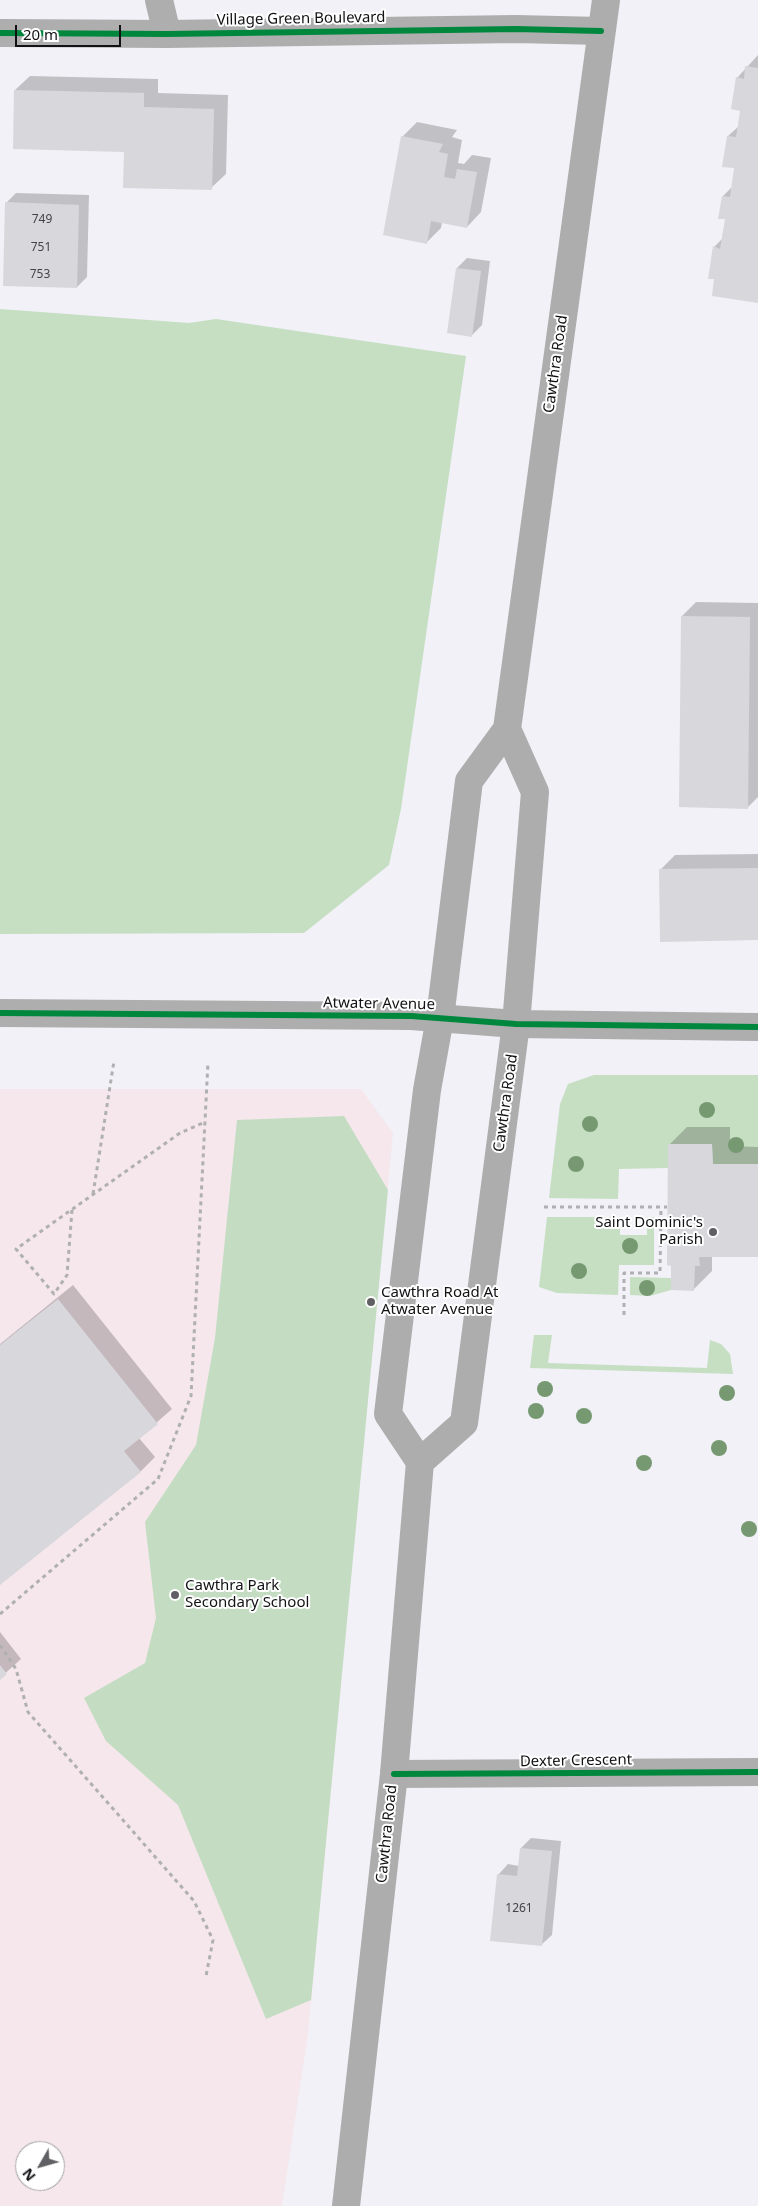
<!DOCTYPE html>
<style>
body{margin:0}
#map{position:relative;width:758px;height:2206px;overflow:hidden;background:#f1f1f7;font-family:"Noto Sans",sans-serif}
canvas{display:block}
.north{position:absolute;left:15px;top:2141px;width:50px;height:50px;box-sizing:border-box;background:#fff;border:1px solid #a0a0a1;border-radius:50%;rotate:232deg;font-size:14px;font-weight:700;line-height:20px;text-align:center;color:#121215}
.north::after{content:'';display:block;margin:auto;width:18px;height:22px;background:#606064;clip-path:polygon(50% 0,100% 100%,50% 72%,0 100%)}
.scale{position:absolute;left:15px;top:25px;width:106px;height:22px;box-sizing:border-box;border:2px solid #121215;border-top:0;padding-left:6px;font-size:15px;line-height:18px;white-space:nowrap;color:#121215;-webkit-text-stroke:4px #fff;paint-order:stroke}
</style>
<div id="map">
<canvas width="758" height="2206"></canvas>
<div class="north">N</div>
<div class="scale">20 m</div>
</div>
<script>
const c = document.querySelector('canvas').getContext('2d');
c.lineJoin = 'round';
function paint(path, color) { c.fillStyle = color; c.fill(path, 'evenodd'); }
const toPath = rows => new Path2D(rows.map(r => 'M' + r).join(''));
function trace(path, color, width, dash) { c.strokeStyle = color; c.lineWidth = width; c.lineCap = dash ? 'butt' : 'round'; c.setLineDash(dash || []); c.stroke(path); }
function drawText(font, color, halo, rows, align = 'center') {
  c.font = font + ' "Noto Sans",sans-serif'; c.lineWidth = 4; c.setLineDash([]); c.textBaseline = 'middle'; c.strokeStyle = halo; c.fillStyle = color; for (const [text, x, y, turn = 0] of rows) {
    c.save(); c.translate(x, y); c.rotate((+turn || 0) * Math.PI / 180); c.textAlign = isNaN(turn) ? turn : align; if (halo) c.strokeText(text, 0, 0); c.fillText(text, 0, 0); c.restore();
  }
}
paint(toPath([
 [0,1089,361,1089,393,1133,308,2034,282,2206,0,2206],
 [25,2151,55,2151,55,2181,25,2181]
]), '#f5e7ec');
paint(toPath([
 [0,309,189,323,216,319,466,356,401,809,389,865,304,933,0,934],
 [594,1075,758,1075,758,1164,713,1164,712,1144,668,1144,668,1168,619,1169,618,1199,549,1198,560,1104,568,1084],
 [547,1217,620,1217,620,1235,647,1235,647,1217,654,1217,654,1265,619,1265,618,1295,557,1293,539,1287],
 [630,1277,671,1278,671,1290,650,1296,630,1295],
 [534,1335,552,1335,548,1363,707,1368,710,1340,721,1344,730,1354,733,1374,530,1368]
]), '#c6dfc3');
paint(toPath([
 [344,1116,388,1190,311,2000,266,2019,178,1805,106,1741,84,1698,145,1663,156,1618,145,1522,196,1445,215,1338,237,1120]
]), '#c4ddc2');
paint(toPath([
 [758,55,758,302,716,278,714,247,723,238,726,218,723,196,732,187,736,167,728,136,739,126,742,110,737,78],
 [30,76,158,79,158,93,228,95,226,174,211,188,125,151,15,90],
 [417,122,457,130,452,137,462,140,458,163,464,164,472,155,491,158,481,212,467,227,442,222,441,228,427,242,402,137],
 [16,193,89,195,87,277,77,287,6,203],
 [467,258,490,261,482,325,472,335,457,268],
 [696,602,758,603,758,797,748,807,682,616],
 [758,854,758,939,660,870,675,855],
 [687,1127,730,1127,730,1146,758,1147,758,1256,712,1256,712,1271,694,1289,669,1145],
 [73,1285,172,1409,139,1438,155,1457,141,1471,0,1583,0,1344],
 [0,1632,21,1659,0,1678],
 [531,1838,561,1841,552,1935,541,1945,498,1875,508,1864,519,1866,521,1848]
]), '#0003');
paint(toPath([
 [745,66,758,68,758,303,712,296,714,279,708,279,713,246,720,249,725,219,718,219,722,196,730,197,734,168,722,167,727,136,736,137,740,111,731,109,736,77,744,79],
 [14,90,144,93,144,107,214,109,212,190,123,188,124,152,13,149],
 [401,136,443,144,439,152,448,154,444,177,455,179,457,169,477,172,467,228,431,221,427,244,383,235],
 [5,202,79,205,77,288,3,286],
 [456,268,481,271,472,337,447,333],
 [681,616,750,617,748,809,679,807],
 [758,868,758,940,660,942,659,869],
 [668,1144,712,1144,713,1164,758,1164,758,1257,699,1257,700,1266,695,1266,694,1291,671,1290,671,1266,667,1265],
 [58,1299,158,1424,124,1451,141,1472,0,1585,0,1345],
 [0,1665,7,1674,0,1680],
 [520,1848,552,1851,542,1946,490,1941,497,1874,517,1876]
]), '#d7d7dc');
trace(toPath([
 [93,1194,114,1061],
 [544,1207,667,1207],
 [72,1210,67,1275,54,1294,16,1249,180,1133,205,1122],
 [624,1315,624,1273,660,1273,661,1207],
 [0,1614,158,1479,191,1396,208,1062],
 [0,1645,16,1669,28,1712,194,1901,213,1940,206,1976]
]), '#b0b0b2', 3, [4, 4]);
trace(toPath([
 [159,0,167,34],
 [0,33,167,34,516,29,601,31],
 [394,1774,758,1772]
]), '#aeaeae', 28);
trace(toPath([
 [0,1013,411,1016,516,1024,758,1027]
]), '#aeaeae', 28);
trace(toPath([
 [420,1462,464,1423,516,1024,535,792,507,729],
 [346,2206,394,1774,420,1462,388,1414,427,1090,440,1018,469,781,507,729,606,0]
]), '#aeadad', 28);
trace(toPath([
 [0,33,167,34,516,29,601,31],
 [0,1013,411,1016,516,1024,758,1027],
 [394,1774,758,1772]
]), '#00873e', 6);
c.fillStyle = '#779972';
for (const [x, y] of [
 [707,1110],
 [590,1124],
 [736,1145],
 [576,1164],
 [630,1246],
 [579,1271],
 [647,1288],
 [545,1389],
 [727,1393],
 [536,1411],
 [584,1416],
 [719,1448],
 [644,1463],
 [749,1529]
]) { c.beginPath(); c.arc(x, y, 8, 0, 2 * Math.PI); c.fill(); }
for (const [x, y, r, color] of [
 [713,1232,5,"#606064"],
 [371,1302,5,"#606064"],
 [175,1595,5,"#606064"]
]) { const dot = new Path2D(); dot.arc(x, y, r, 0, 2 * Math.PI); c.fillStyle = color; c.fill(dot); trace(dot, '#fff', 2); }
drawText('12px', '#444448', null, [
 ["749",42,220],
 ["751",41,248],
 ["753",40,275],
 ["1261",519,1909]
]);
drawText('15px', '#121215', '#fff', [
 ["Village Green Boulevard",301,19,-1],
 ["Cawthra Road",556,364,-82],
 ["Atwater Avenue",379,1004,1],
 ["Cawthra Road",506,1103,-82],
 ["Dexter Crescent",576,1761,-1],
 ["Cawthra Road",387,1834,-84]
]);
drawText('15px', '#121215', '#fff', [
 ["Saint Dominic's",703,1223,"right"],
 ["Parish",703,1240,"right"],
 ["Cawthra Road At",381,1293],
 ["Atwater Avenue",381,1310],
 ["Cawthra Park",185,1586],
 ["Secondary School",185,1603]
], 'left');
</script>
